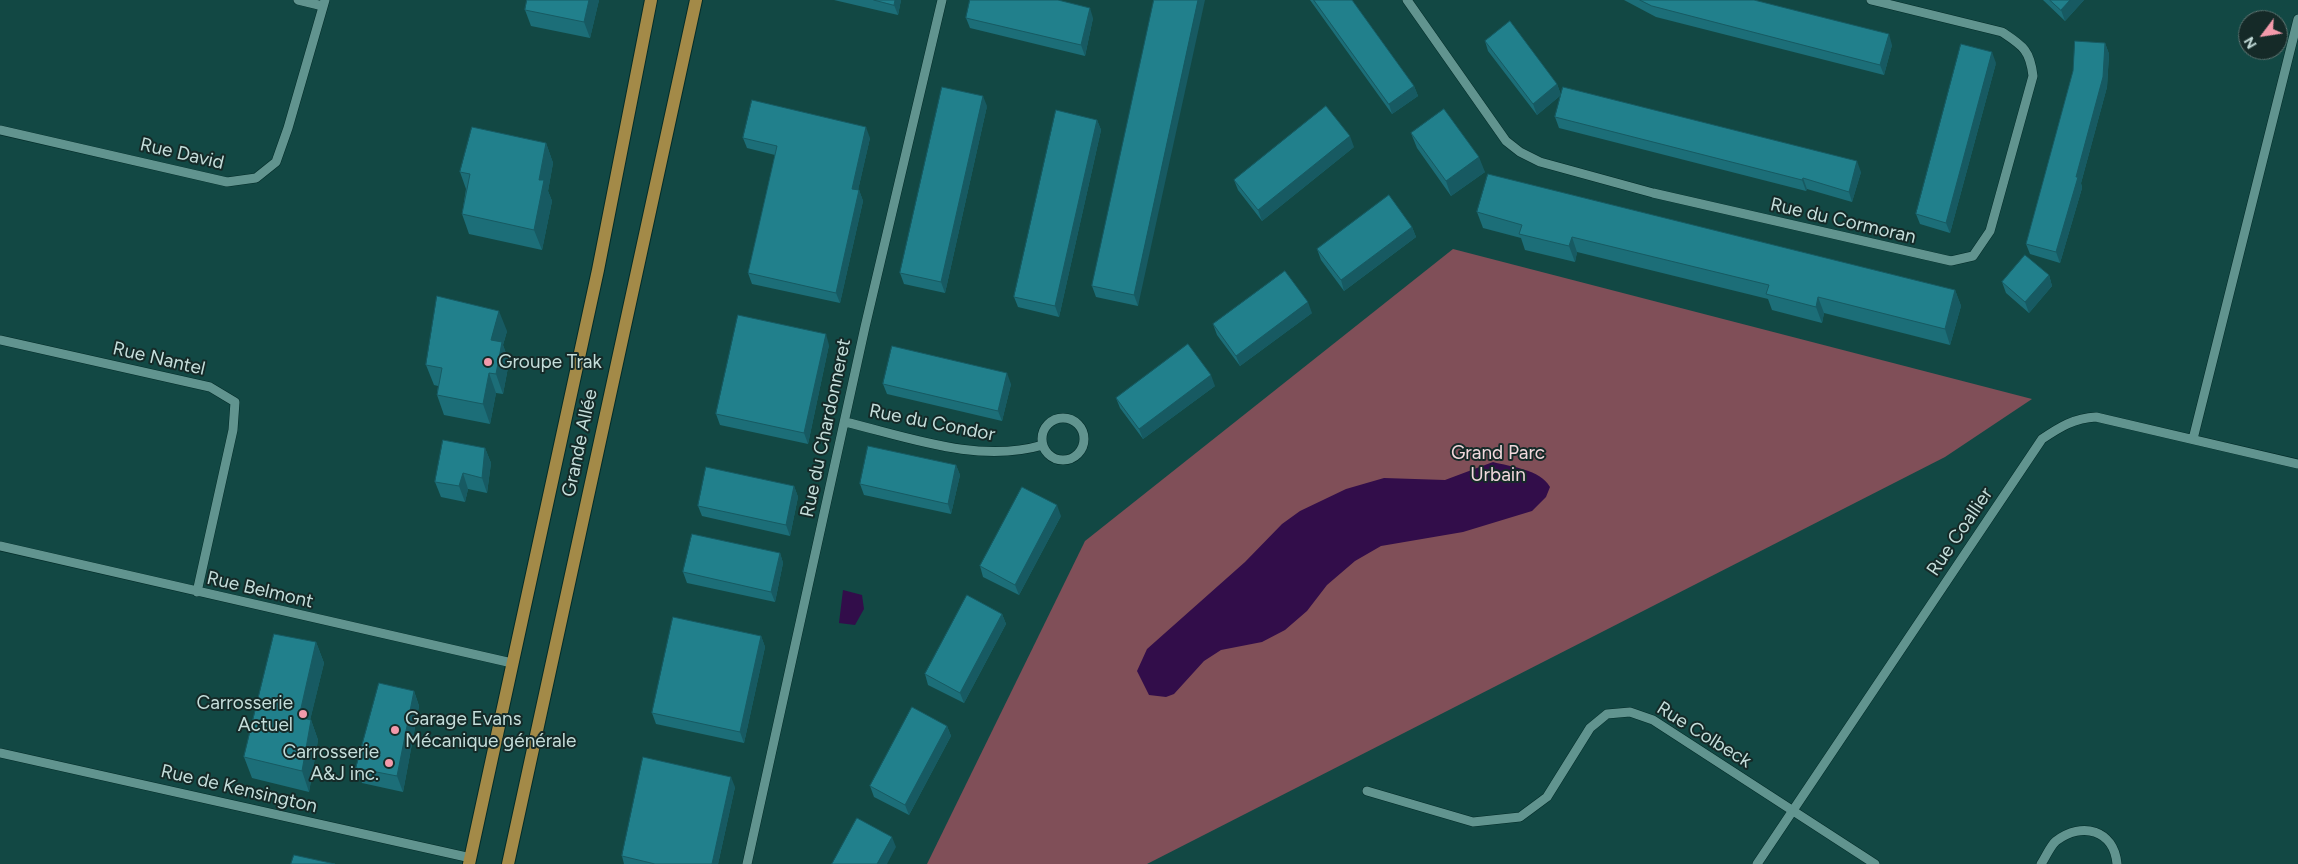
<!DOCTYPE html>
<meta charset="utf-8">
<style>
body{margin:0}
#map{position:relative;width:2298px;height:864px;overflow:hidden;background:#124844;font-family:Figtree,sans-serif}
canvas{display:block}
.north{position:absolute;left:2238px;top:10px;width:50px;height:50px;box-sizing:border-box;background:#152a28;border:1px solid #5b726f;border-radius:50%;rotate:239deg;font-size:14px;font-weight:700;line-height:20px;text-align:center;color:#c4ddda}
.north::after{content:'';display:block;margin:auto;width:18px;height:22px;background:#f39aab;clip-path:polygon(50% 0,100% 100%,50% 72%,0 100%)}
</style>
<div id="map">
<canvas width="2298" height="864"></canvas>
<div class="north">N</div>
</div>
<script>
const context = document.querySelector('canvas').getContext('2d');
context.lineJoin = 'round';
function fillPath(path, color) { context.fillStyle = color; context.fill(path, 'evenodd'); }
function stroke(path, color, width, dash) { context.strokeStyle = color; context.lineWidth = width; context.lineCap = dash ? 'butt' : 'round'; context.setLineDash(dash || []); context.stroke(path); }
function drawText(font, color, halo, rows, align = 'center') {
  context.font = font + ' Figtree,sans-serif'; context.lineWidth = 4; context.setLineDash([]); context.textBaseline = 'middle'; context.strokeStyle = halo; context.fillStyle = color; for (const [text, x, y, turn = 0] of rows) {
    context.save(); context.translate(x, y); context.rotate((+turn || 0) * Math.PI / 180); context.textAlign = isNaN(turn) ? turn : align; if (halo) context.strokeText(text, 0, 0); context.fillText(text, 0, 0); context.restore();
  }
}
const green = new Path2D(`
 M1453,249L2032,399L1945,457L1147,864H927L1085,541Z`);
const water = new Path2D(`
 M1493,462C1511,467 1540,469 1550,487L1546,497L1532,511L1463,532L1381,546L1355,561L1327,585L1307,611L1285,630L1262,642L1221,650L1204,661L1174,694L1166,697L1149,695L1137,671L1147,649L1245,562L1282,524L1300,511L1346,489L1384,478L1445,480Z
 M843,590L862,595L864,609L855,625L839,623Z`);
const minor = new Path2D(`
 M298,0L323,6
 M1407,0L1506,141L1520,152L1540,162L1653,193L1951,261L1973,256L1990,231L2033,76C2030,50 2023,46 2002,32L1871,0
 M0,130L227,182L256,178L276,162L288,128L325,0
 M0,340L210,387L235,402L233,430L197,592
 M1042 439a21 21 0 1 1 42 0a21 21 0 1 1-42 0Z
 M845,422C908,437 978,464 1043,445
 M2193,439L2298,19
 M0,546L512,663
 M0,753L471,858
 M1367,791L1473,822L1520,817L1547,797L1590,728L1607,714L1630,712L1653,720L1875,864
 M747,864L865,327L942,0
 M1757,864L2042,439C2060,427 2074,418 2096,417L2298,464
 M2041,864C2046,857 2050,846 2056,841C2082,821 2114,830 2117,864`);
const major = new Path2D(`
 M469,864L598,270L651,0
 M508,864L696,0`);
const wall = new Path2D(`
 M599,0L590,38L531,26L525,10Z
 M834,0H901L898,15Z
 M1154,0L1138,306L1096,297L1092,286Z
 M1310,0H1352L1414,86L1418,96L1392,114Z
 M1624,0H1754L1892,45L1884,75L1656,17Z
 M2043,0H2084L2065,21Z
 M966,18H1093L1085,56L970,28Z
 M1485,41L1557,84L1561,95L1537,115L1488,51Z
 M2105,43L2109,54L2107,87L2081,183L2082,188L2060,263L2030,254L2026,244Z
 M1996,63L1950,233L1920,224L1916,214Z
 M987,106L945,293L904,284L900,273Z
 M1555,117L1861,172L1852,202L1807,189L1806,191L1559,128Z
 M1097,120L1101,130L1059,317L1018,307L1014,297Z
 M1411,133L1485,172L1451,196L1417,148Z
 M743,138H870L858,190H859L863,201L840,303L752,284L748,273L775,155L747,148Z
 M546,143L553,163L548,191L552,201L542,250L469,234L462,214L466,189L460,172Z
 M1354,147L1262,221L1238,190L1234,180Z
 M1477,212L1955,290L1961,306L1950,345L1824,313L1822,323L1772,310L1768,299L1577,252L1575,262L1525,250L1521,238L1483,228Z
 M1412,227L1416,237L1344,291L1321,260L1317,249Z
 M2049,275L2052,286L2029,313L2006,293L2002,282Z
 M1312,313L1240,366L1217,335L1213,324Z
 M507,331L503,345L509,362L503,394L496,393L490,424L444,415L437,395L438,386L434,385L426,365Z
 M829,345L808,444L720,425L716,414Z
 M883,384H1011L1002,421L887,394Z
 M1215,386L1143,439L1120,408L1116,398Z
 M485,448L491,463L487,493L468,489L465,502L441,497L435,482Z
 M956,465L960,475L951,514L864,495L860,484Z
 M794,486L798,497L790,536L702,516L698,506Z
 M1061,516L1019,595L983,577L980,566Z
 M780,553L783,563L775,602L687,583L683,572Z
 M1002,614L1006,624L964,703L928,685L925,674Z
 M761,636L765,647L744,743L656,724L652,713Z
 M316,642L324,663L310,720H311L318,740L309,792L252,778L244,757Z
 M414,691L419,706L403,792L362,783L356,768Z
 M947,726L951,736L909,815L874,797L870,786Z
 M735,787L718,864H624L622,856Z`);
const shadedWall = new Path2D(`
 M589,0H599L590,38L584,22Z
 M895,0H901L898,15L894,5Z
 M1198,0H1205L1138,306L1134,295Z
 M2070,0H2084L2065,21L2061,10Z
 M1090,8L1093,18L1085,56L1081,45Z
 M1889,34L1892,45L1884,75L1880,65Z
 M2105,43L2109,54L2107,87L2081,183L2082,188L2060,263L2056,252L2076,177Z
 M1992,52L1996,63L1950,233L1946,223Z
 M1557,84L1561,95L1537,115L1533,104Z
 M1414,86L1418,96L1392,114L1389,104Z
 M983,96L987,106L945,293L941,282Z
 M1097,120L1101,130L1059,317L1055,306Z
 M866,127L870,138L856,199L852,189Z
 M1350,136L1354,147L1262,221L1258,210Z
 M546,143L553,163L548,191L552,201L542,250L534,230L539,180Z
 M1479,157L1485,172L1451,196L1446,181Z
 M1857,161L1861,172L1852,202L1849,192Z
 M1803,178L1807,189L1806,191L1802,180Z
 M859,190L863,201L840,303L836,293Z
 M1412,227L1416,237L1344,291L1341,280Z
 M1572,237L1577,252L1575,262L1569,246Z
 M2049,275L2052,286L2029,313L2025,302Z
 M1955,290L1961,306L1950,345L1945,329Z
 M1818,297L1824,313L1822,323L1816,307Z
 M1308,302L1312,313L1240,366L1236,356Z
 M499,311L507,331L503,345L509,362L503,394L496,374L491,340Z
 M826,334L829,345L808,444L804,433Z
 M489,373L496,393L490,424L483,404Z
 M1007,373L1011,384L1002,421L998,411Z
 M1211,375L1215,386L1143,439L1139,429Z
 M485,448L491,463L487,493L482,478Z
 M956,465L960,475L951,514L948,504Z
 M463,473L468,489L465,502L459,486Z
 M794,486L798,497L790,536L786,525Z
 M1057,505L1061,516L1019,595L1015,585Z
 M780,553L783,563L775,602L771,592Z
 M1002,614L1006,624L964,703L960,693Z
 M761,636L765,647L744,743L740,732Z
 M316,642L324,663L306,737L299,717Z
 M414,691L419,706L403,792L397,776Z
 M311,720L318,740L309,792L302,771Z
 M947,726L951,736L909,815L905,805Z
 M731,777L735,787L718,864H712Z
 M892,837L896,847L887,864H877Z`);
const building = new Path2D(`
 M527,0H589L584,22L525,10Z
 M874,0H895L894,5Z
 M970,0H1058L1090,8L1081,45L966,18Z
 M1154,0H1198L1134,295L1092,286Z
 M1314,0H1352L1414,86L1389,104Z
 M1640,0H1754L1889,34L1880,65L1652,6Z
 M2050,0H2070L2061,10Z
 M1510,21L1557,84L1533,104L1485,41Z
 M2075,41L2105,43L2103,77L2076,177H2078L2056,252L2026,244L2073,71Z
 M1961,44L1992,52L1946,223L1916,214Z
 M942,87L983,96L941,282L900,273Z
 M1563,87L1857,161L1849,192L1803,178L1802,180L1555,117Z
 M752,100L866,127L852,189L859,190L836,293L748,273L777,146L743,138Z
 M1326,106L1350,136L1258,210L1234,180Z
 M1444,109L1479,157L1446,181L1411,133Z
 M1056,110L1097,120L1055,306L1014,297Z
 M472,127L546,143L539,180H544L534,230L462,214L470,174L460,172Z
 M1488,174L1955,290L1945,329L1818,297L1816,307L1766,294L1769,285L1572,237L1569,246L1519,234L1522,225L1477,212Z
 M1389,195L1412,227L1341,280L1317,249Z
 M2025,255L2049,275L2025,302L2002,282Z
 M1285,271L1308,302L1236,356L1213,324Z
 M437,296L499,311L491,340L502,342L496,374L489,373L483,404L437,395L442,368L426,365Z
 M738,315L826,334L804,433L716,414Z
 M1188,344L1211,375L1139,429L1116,398Z
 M892,346L1007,373L998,411L883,384Z
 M443,440L485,448L482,478L463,473L459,486L435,482Z
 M868,446L956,465L948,504L860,484Z
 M706,467L794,486L786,525L698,506Z
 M1022,487L1057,505L1015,585L980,566Z
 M692,534L780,553L771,592L683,572Z
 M967,595L1002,614L960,693L925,674Z
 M673,617L761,636L740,732L652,713Z
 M274,634L316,642L299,717L311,720L302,771L244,757Z
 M379,683L414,691L397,776L356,768Z
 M912,707L947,726L905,805L870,786Z
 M643,757L731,777L712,864H655L622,856Z
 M857,818L892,837L877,864H832Z
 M294,855L335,864H291Z`);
const markers = [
 [488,362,5,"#f39aab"],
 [303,714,5,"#f39aab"],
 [395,730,5,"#f39aab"],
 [389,763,5,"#f39aab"]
];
const streetNames = [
 ["Rue David",182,154,13],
 ["Rue du Cormoran",1843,221,13],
 ["Rue Nantel",159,359,13],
 ["Rue du Condor",932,423,11],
 ["Rue du Chardonneret",826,428,-78],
 ["Grande Allée",580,443,-78],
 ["Rue Coallier",1960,532,-56],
 ["Rue Belmont",260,590,13],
 ["Rue Colbeck",1704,735,32],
 ["Rue de Kensington",239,789,13]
];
const poiNames = [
 ["Groupe Trak",498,362],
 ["Carrosserie",293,703,"right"],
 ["Actuel",293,725,"right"],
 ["Garage Evans",405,719],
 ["Mécanique générale",405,741],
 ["Carrosserie",379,752,"right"],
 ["A&J inc.",379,774,"right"]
];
const parkNames = [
 ["Grand Parc",1498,453],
 ["Urbain",1498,475]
];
fillPath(green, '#804f58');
fillPath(water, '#320d4a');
stroke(minor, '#032c29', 10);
stroke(major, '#032c29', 14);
stroke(minor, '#61948f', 9);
stroke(major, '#a38a48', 12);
fillPath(wall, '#1c6e78');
fillPath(shadedWall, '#175a62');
fillPath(building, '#21808c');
stroke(building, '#175a62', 1);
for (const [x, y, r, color] of markers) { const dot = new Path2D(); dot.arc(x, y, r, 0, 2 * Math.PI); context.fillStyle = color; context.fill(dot); stroke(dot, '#152a28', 2); }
drawText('19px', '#c4ddda', '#152a28', streetNames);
drawText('19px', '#c4ddda', '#152a28', poiNames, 'left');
drawText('19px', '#f2d9dd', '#152a28', parkNames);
</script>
